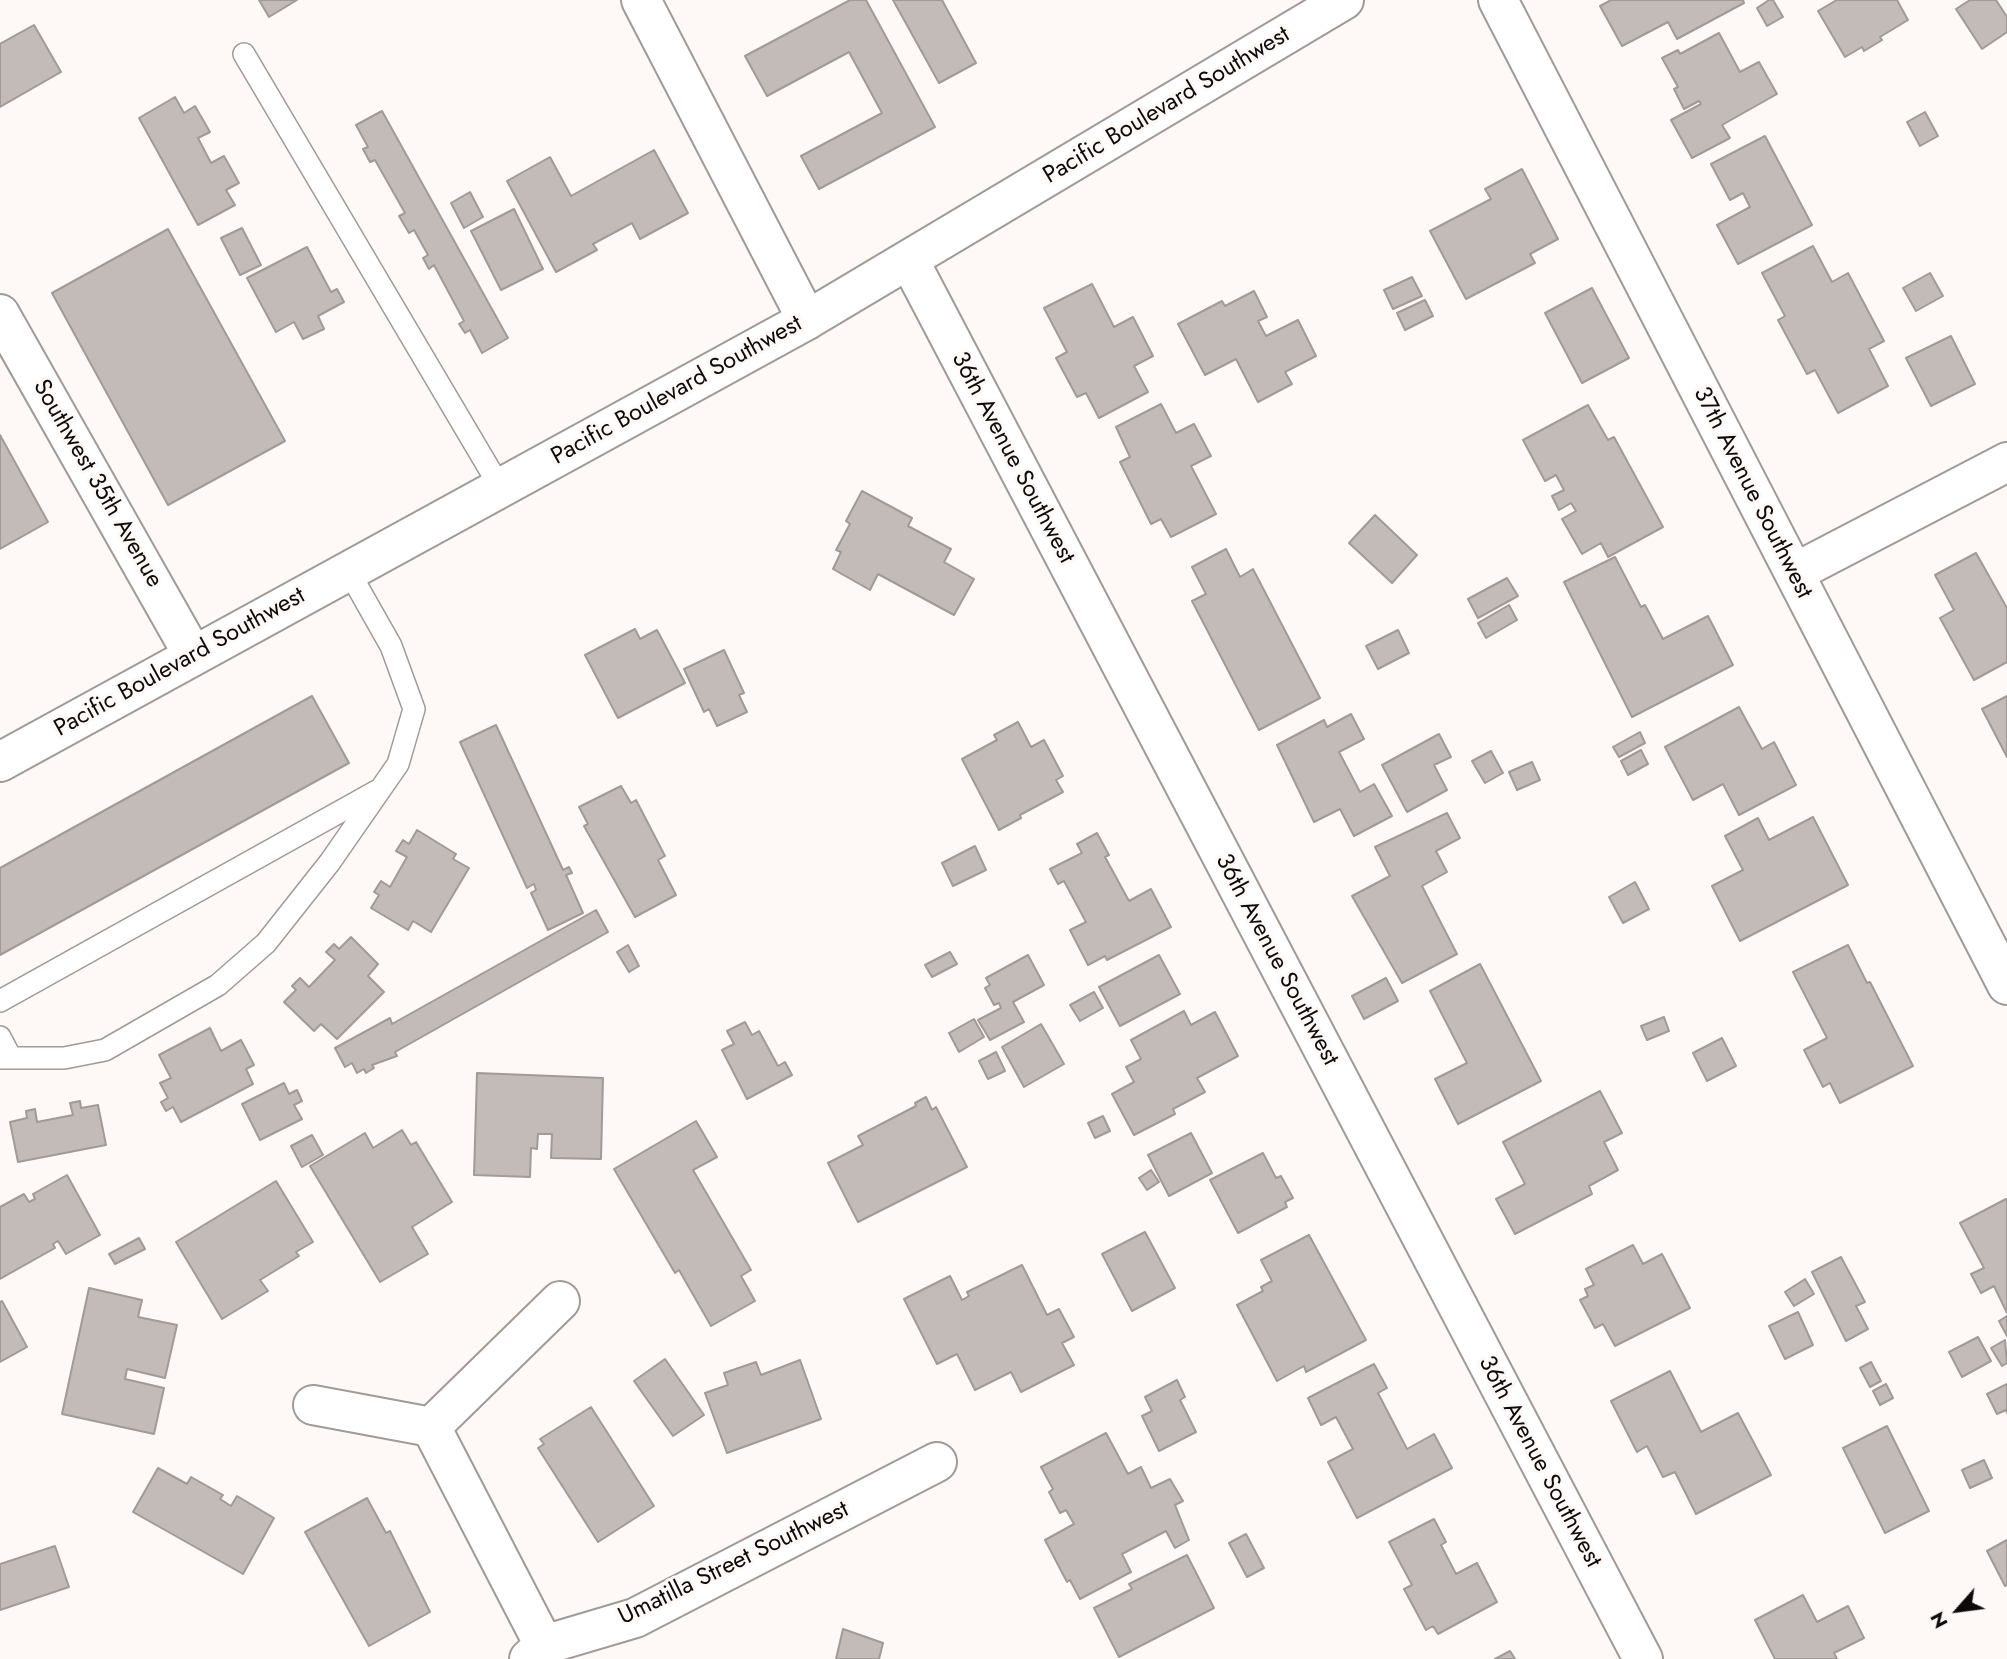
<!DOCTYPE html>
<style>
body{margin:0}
#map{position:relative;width:2007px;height:1659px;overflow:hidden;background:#fef9f7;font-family:Jost,sans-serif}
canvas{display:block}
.north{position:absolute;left:1923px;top:1575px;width:70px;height:70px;-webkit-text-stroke:5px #fef9f7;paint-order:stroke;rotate:242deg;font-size:19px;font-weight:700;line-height:28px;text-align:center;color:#0d0b0a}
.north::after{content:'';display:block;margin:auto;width:24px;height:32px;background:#0d0b0a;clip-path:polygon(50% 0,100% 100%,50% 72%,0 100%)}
</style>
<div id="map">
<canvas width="2007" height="1659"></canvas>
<div class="north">N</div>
</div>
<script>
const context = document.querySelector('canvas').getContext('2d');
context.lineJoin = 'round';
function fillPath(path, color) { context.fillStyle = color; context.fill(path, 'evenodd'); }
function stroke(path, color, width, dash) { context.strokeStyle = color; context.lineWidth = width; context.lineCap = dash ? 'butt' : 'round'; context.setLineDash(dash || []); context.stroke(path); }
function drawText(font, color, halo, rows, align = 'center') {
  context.font = font + ' Jost,sans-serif'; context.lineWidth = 6; context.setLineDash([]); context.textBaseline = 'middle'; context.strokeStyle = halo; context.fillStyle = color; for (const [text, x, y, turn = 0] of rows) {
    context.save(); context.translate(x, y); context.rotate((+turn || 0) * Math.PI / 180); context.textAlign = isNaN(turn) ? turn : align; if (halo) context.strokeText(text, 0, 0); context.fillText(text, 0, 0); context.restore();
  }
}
const building = new Path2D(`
 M259,0H297L269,17Z
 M850,0H866L935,127L819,189L801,156L882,113L849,52L767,96L745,56Z
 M893,0H942L976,63L939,83Z
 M1611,0H1743L1744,3L1677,39L1668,22L1622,46L1600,6Z
 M1769,0H1773L1783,17L1767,26L1757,8Z
 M1837,0H1897L1908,20L1880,37L1882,40L1864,51L1862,47L1845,57L1818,11Z
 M1970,0H1996L2007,17V32L1982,49L1956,9Z
 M34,25L61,72L0,107V44Z
 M1719,33L1740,72L1759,62L1777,94L1722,125L1730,138L1692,158L1671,120L1701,104L1699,101L1684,109L1674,89L1678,87L1662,58L1678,50L1680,54Z
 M175,97L184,113L195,106L210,132L198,138L211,163L224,156L239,183L226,190L235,205L198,225L139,118Z
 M382,111L508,338L482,353L470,330L465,333L459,324L464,321L434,265L429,269L423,258L428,255L414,230L409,233L399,216L405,213L375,160L370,162L363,149L368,147L356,125Z
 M1925,112L1938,136L1920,146L1907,122Z
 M1765,136L1812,225L1738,264L1717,225L1750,207L1743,193L1730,200L1711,164Z
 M654,150L688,213L640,239L632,223L593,244L597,250L556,272L507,181L550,157L571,196Z
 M1522,169L1558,239L1530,254L1535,263L1466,299L1430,231L1491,199L1485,189Z
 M470,192L483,217L464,228L451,203Z
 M514,209L543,269L501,290L471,231Z
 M242,228L261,265L240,275L221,238Z
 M168,229L285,441L168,505L52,293Z
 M1813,246L1832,282L1848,273L1884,341L1869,349L1888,386L1838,413L1815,370L1807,374L1778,320L1785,316L1762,273Z
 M307,247L331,292L337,289L344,302L318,316L324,329L303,339L294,322L276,332L247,278Z
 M1930,273L1943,296L1916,311L1903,288Z
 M1412,277L1422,296L1393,309L1384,290Z
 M1092,284L1114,327L1133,317L1153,356L1134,366L1148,392L1099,418L1086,393L1077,397L1056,358L1067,352L1044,308Z
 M1592,288L1629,358L1582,383L1545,313Z
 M1254,291L1267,317L1258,321L1266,336L1298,320L1316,356L1285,372L1292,384L1258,402L1236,359L1205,375L1178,324L1222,301L1225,306Z
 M1425,300L1433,316L1405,330L1397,313Z
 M1951,336L1975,384L1931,406L1906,358Z
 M1161,404L1176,433L1194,424L1211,456L1191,466L1216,514L1171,537L1161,519L1151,524L1120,462L1130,457L1116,427Z
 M1588,405L1608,440L1614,437L1663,527L1608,557L1601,543L1582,554L1562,519L1576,511L1571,503L1559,510L1552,496L1564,490L1556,475L1545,481L1523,440Z
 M0,435L48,522L0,549Z
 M862,491L912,518L908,526L951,549L944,562L974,579L954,615L878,574L870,590L833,569L841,552L836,550L850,524L846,521Z
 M1375,515L1417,555L1392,583L1349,543Z
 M1226,549L1240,577L1253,569L1320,698L1259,730L1192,601L1206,594L1192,567Z
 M1976,553L2007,608V662L1974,680L1940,618L1954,610L1935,575Z
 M1615,557L1641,607L1645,605L1663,639L1708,616L1733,665L1632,717L1564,582Z
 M1507,578L1518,596L1478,618L1468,599Z
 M1509,605L1517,620L1486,638L1478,623Z
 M635,629L640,639L657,630L685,683L618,718L585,655Z
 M1398,630L1409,653L1378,669L1366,646Z
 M724,650L744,693L739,695L747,712L717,726L709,709L704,712L684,669Z
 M312,696L349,763L0,955V868Z
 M2007,696V757L1982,709Z
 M1739,707L1762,749L1774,742L1796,785L1739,815L1723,784L1693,800L1665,747Z
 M1351,714L1364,739L1339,752L1360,792L1374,784L1392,816L1354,836L1340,809L1314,822L1277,745L1324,720L1327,727Z
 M1018,722L1031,747L1044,740L1063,776L1056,780L1063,792L1020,815L1021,818L999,830L962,759L997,740L994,735Z
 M496,725L563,870L569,867L572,873L566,875L583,913L548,930L531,893L536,890L534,884L527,888L460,742Z
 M1640,732L1645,743L1619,757L1613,747Z
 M1439,734L1451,757L1434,765L1447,790L1407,812L1382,765Z
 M1641,750L1648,764L1628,775L1621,761Z
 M1491,751L1503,773L1485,783L1472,761Z
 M1532,762L1540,780L1517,790L1509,772Z
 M621,786L631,803L636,800L665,856L658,860L676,895L635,917L584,826L588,824L579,807Z
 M1447,813L1460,838L1436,851L1447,872L1422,886L1457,954L1402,983L1352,896L1390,876L1375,847Z
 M1813,817L1848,885L1740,941L1712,886L1743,870L1725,836L1758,818L1769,840Z
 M417,830L456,854L453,859L469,868L431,932L413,921L408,930L371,908L379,895L374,892L381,881L390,887L407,857L396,851L403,840L409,844Z
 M1097,833L1109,855L1105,857L1129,901L1151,889L1171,927L1107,960L1105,956L1088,965L1070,930L1086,922L1064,881L1058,884L1050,869L1082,853L1077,844Z
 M975,846L986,870L953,886L942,863Z
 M1635,882L1649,909L1623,923L1609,897Z
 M596,910L608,932L395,1052L397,1056L372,1065L374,1068L366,1073L364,1069L357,1073L352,1063L345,1067L335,1048L390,1018L392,1024Z
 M351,937L378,964L368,976L384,992L337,1039L321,1024L314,1031L284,1002L296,990L292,986L300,978L309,987L335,960L326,952L334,944L339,949Z
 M628,945L639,966L629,972L617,952Z
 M1848,945L1867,983L1870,982L1913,1066L1840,1103L1830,1083L1823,1087L1804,1050L1827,1038L1793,972Z
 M950,952L957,964L932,977L925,965Z
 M1028,955L1044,985L1013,1002L1024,1022L990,1040L978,1020L1001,1008L999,1003L994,1005L985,988L990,985L986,978Z
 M1159,955L1180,994L1120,1026L1099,987Z
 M1480,964L1541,1081L1458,1124L1435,1079L1467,1063L1430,991Z
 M1386,978L1398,1001L1364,1019L1352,996Z
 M1094,992L1103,1008L1080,1021L1070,1005Z
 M1184,1011L1191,1025L1215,1012L1238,1056L1197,1078L1205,1092L1173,1109L1175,1114L1134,1135L1112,1094L1134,1082L1126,1067L1141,1059L1131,1040Z
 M1664,1017L1669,1031L1647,1040L1641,1026Z
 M974,1019L984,1037L959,1052L949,1033Z
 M745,1022L752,1035L759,1031L778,1066L785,1062L792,1075L747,1099L722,1050L734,1044L727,1031Z
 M1041,1024L1064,1064L1024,1087L1002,1047Z
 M210,1028L221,1051L241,1040L254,1065L246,1069L253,1084L181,1122L173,1107L166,1111L161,1102L168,1098L160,1083L171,1078L159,1055Z
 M1722,1038L1736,1066L1707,1081L1693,1053Z
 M996,1052L1005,1071L988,1079L979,1061Z
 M477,1073L603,1078L601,1159L551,1158L552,1134H538L537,1149L531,1148L530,1177L474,1175Z
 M284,1083L289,1094L297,1090L302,1101L294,1105L302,1119L260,1140L242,1104Z
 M1600,1091L1622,1133L1604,1142L1618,1170L1589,1186L1592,1194L1515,1234L1496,1199L1525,1184L1503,1142Z
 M926,1097L932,1110L936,1107L967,1167L858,1222L828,1163L863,1145L858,1136L916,1106L915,1103Z
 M80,1101L81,1108L98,1105L106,1145L18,1162L10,1122L27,1118L26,1111L35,1109L37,1122L73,1115L70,1103Z
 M1103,1116L1110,1131L1095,1138L1088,1123Z
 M696,1121L717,1157L693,1170L751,1270L741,1276L755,1301L711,1326L679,1270L675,1273L614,1169Z
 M402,1130L411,1145L416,1142L452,1202L412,1227L428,1254L380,1282L310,1166L365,1133L373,1148Z
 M1191,1133L1212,1173L1169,1196L1148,1155Z
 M312,1135L323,1155L302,1167L291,1146Z
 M1263,1153L1276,1178L1281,1176L1293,1198L1285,1202L1287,1207L1238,1233L1210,1180Z
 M1151,1170L1159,1182L1147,1190L1139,1178Z
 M67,1175L100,1235L66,1254L58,1241L53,1244L55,1248L0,1279V1207L24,1194L29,1202L35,1199L33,1194Z
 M276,1181L313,1242L296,1252L299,1256L260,1280L268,1291L222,1319L176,1242Z
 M2006,1199L2007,1200V1313L1994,1286L1981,1293L1971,1274L1984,1268L1960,1223Z
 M1145,1232L1175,1288L1132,1311L1102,1254Z
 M1309,1235L1366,1340L1306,1372L1304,1366L1277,1381L1237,1305L1263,1291L1261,1287L1272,1281L1261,1260Z
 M139,1238L145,1249L115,1264L109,1254Z
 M1633,1245L1643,1264L1662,1254L1690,1308L1615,1346L1603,1324L1595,1328L1580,1300L1588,1296L1585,1289L1594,1285L1586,1269Z
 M1841,1257L1865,1302L1856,1306L1868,1329L1846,1341L1812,1272Z
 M1022,1265L1047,1315L1059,1309L1074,1337L1062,1343L1074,1365L1021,1392L1011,1372L975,1390L957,1354L937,1364L904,1299L950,1276L962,1300L969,1296L967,1292Z
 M1805,1279L1814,1294L1794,1306L1785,1292Z
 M89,1288L142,1300L138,1317L177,1325L165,1378L127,1369L125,1379L164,1388L154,1434L62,1414Z
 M2,1301L27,1347L0,1362V1302Z
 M1798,1312L1813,1345L1785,1359L1769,1326Z
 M2007,1316V1336L1999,1321Z
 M1978,1337L1991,1361L1962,1377L1949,1352Z
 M2005,1340L2007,1363L2002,1366L1991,1348Z
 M665,1359L704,1415L673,1436L634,1381Z
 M800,1360L821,1419L727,1453L705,1393L728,1385L724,1373L756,1362L761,1375Z
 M1871,1362L1881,1381L1870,1387L1860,1368Z
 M1374,1364L1387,1388L1378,1393L1407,1449L1434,1434L1452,1468L1357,1518L1328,1462L1353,1449L1336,1417L1321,1425L1308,1398Z
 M1670,1371L1701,1432L1738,1413L1771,1475L1696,1514L1675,1472L1663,1477L1647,1446L1637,1452L1611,1401Z
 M1177,1380L1185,1397L1180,1400L1196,1432L1159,1451L1142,1416L1152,1411L1145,1397Z
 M1886,1384L1893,1398L1880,1405L1873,1391Z
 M2007,1384V1413L2006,1410L1997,1414L1987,1394Z
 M591,1407L654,1506L598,1542L538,1448L544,1444L540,1439Z
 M1887,1426L1929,1511L1885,1533L1843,1448Z
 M1106,1433L1128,1474L1141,1467L1151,1488L1170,1479L1183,1501L1175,1505L1189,1540L1175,1548L1166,1531L1122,1554L1131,1572L1080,1599L1070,1580L1067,1582L1045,1540L1074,1524L1066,1510L1060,1513L1049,1492L1053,1489L1041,1467Z
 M1984,1460L1992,1478L1970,1488L1962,1470Z
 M158,1468L187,1484L191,1477L223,1495L220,1499L231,1506L237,1496L274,1518L243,1574L133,1512Z
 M367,1498L386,1533L390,1531L430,1612L369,1646L305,1532Z
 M1434,1519L1446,1542L1441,1545L1456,1574L1477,1563L1497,1602L1438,1634L1433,1626L1426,1630L1404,1589L1412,1585L1389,1542Z
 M1246,1534L1264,1568L1247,1577L1229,1543Z
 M2007,1540V1585L2005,1586L1987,1551Z
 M55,1546L69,1587L0,1610V1564Z
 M1187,1555L1214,1608L1119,1657L1094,1608L1132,1589L1129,1584Z
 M1803,1595L1817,1622L1848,1606L1864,1638L1834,1653L1837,1659H1775L1755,1620Z
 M843,1629L883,1643L879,1659H836Z
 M1510,1651L1515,1659H1495Z`);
const service = new Path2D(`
 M244,54L500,487
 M0,1001L377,791
 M0,1037L11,1058
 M0,1058H64L105,1050L218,985L266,943L330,862L398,764L414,709L391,646L348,570`);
const minor = new Path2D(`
 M641,0L807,320
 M1498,0L2007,985
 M909,260L1643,1659
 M0,314L193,655
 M1794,573L2007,462
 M313,1405L431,1427
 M431,1427L544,1645
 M431,1427L560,1301
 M529,1659L544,1645L635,1618L937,1462`);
const primary = new Path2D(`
 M0,762L807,320L1344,0`);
const streetNames = [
 ["Pacific Boulevard Southwest",1167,106,-31],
 ["Pacific Boulevard Southwest",677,391,-29],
 ["36th Avenue Southwest",1012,458,62],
 ["Southwest 35th Avenue",97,484,60],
 ["37th Avenue Southwest",1752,493,63],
 ["Pacific Boulevard Southwest",180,663,-29],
 ["36th Avenue Southwest",1276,960,62],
 ["36th Avenue Southwest",1539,1462,62],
 ["Umatilla Street Southwest",734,1564,-26]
];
fillPath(building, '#c2bbb7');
stroke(building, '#a19a96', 2);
stroke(service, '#a19a96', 24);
stroke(minor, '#a19a96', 42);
stroke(primary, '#a19a96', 42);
stroke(service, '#fff', 21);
stroke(minor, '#fff', 38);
stroke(primary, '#fff', 38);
drawText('24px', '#0d0b0a', '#fef9f7', streetNames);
</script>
